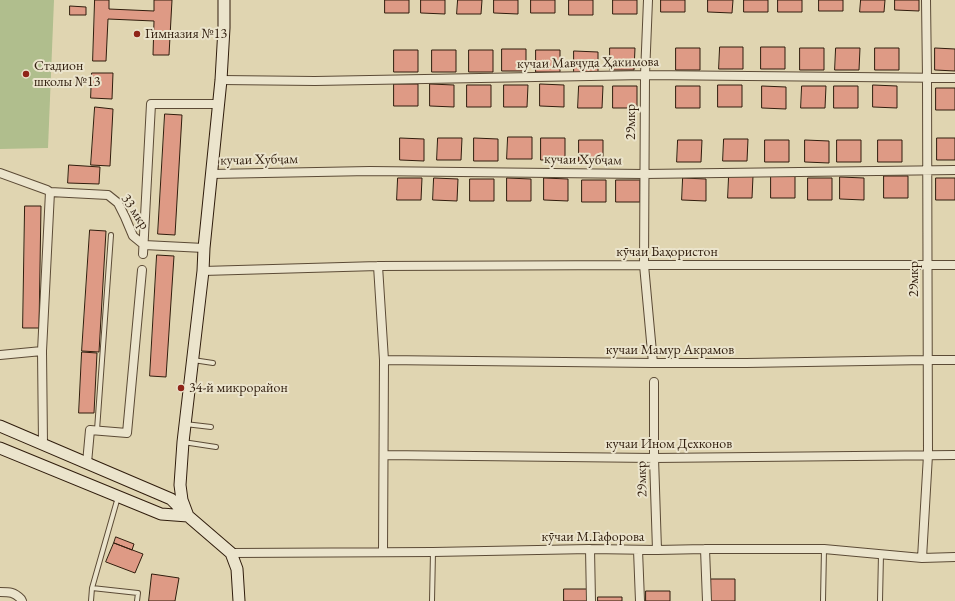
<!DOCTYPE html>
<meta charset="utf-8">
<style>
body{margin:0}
canvas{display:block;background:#e0d5b1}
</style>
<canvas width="955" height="601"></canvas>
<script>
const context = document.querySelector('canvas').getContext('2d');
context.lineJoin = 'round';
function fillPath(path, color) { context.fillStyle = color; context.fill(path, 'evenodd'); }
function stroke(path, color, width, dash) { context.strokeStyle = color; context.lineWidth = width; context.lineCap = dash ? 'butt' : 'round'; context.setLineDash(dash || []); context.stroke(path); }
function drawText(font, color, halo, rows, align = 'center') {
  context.font = font + ' "EB Garamond",serif'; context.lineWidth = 4; context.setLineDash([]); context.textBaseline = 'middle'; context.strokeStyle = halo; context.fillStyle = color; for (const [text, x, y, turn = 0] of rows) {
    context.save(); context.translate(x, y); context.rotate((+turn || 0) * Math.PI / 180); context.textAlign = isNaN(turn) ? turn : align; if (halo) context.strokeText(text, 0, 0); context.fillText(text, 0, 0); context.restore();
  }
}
const green = new Path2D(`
 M0,0H54L48,148L0,149Z`);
const building = new Path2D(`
 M95,0H109V9L154,11V0H172L169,55H153L154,21L108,19L106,61H93Z
 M385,0H409V13H385Z
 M421,0H445V14L421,13Z
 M458,0H482L481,14H457Z
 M494,0H518V14L494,13Z
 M531,0H555V13H531Z
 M569,0H593V15H569Z
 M613,0H637V14H613Z
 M661,0H685V12H661Z
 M708,0H733L732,13L708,12Z
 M744,0H768V12H744Z
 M778,0H802V12H778Z
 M819,0H843V11H819Z
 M861,0H885L884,12H860Z
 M895,0H919V11L895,10Z
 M70,6L86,7V15H70Z
 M720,47H743V69H719Z
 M761,47H785V69H761Z
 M610,48H635L634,70H610Z
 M676,48H700V70H676Z
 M800,48H824V70H800Z
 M836,48H860L859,70H835Z
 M875,48H899V70H875Z
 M935,48L955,49V71L935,70Z
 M502,49H526V71H502Z
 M394,50H418V72H394Z
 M432,50H456V72H432Z
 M469,50H493V72H469Z
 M536,50H560V72H536Z
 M574,51L598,52V74L574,73Z
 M92,73H113L112,99L91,98Z
 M394,84H418V106H394Z
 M430,84L454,85V107L430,106Z
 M540,84L564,85V107L540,106Z
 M467,85H491V107H467Z
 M504,85H528L527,107H504Z
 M718,85H742V107H718Z
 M873,85L897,86V108L873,107Z
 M579,86H603L602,108H578Z
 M613,86H637V108H613Z
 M676,86H700V108H676Z
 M762,86L786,87V109L762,108Z
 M802,86H826L825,108H801Z
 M834,86H858V108H834Z
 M936,88H955V110H936Z
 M95,107L113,109L110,166L91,165Z
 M165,114L182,115L175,235L158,234Z
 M508,137H532V159H507Z
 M400,138L424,139V161L400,160Z
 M438,138H462L461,160H437Z
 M474,138L498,139V161H474Z
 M541,138H565V160H541Z
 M937,138H955V160H937Z
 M724,139H748L747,161H723Z
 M579,140H603V162H579Z
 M678,140H702L701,162H677Z
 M765,140H789V162H765Z
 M805,140L829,141V163L805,162Z
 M837,140H861V162H837Z
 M878,140H902V162H878Z
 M69,165L100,167L99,184L68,183Z
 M729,176H753L752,198H728Z
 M771,176H795V198H771Z
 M884,176H908V198H884Z
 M840,177L864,178V200L840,199Z
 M398,178H422L421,200H397Z
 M434,178L458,179L457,201L433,200Z
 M507,178L531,179V201H507Z
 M544,178L568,179V201L544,200Z
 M683,178L706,179V201L682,200Z
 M808,178H832V200H808Z
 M936,178H955V200H936Z
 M470,179H494V201H470Z
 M582,180H606V202H582Z
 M616,180H640V202H616Z
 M25,206H41L39,328H23Z
 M90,230L106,231L99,352L82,351Z
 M157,255L174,256L166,377L150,376Z
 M82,352L97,353L94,413H79Z
 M116,537L134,544L132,550L114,543Z
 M114,543L143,554L135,573L106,562Z
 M152,574L179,578L175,601H149Z
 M711,579H735V601H711Z
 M564,589H588V601H564Z
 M646,591H670V601H646Z
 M598,597H622V601H598Z`);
const lane = new Path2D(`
 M193,360L213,363
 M185,424L211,427
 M97,430L111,235
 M183,442L216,447
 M92,588L138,593L137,601
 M91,601L92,588L118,497
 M432,601L433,552
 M823,601L824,549
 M880,601L881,554`);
const street = new Path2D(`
 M648,0L645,75L644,265L653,363
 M221,80L315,81L645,75L955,78
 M0,173L47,190L50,192L108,195L118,203L125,217L133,236L144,245L204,248
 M211,174L370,171L644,174L955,170
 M143,254L151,104H219
 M378,266L384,360L383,552
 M203,271L378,266L644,265H955
 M0,355L42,351
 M384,360L653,363H746L927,360H955
 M654,382V458L657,550
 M43,444L42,351L50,192
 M384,455L654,458L955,455
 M87,463L90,430L127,433L142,270
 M590,549L591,601
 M705,549L707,601
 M638,550L640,601
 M231,553L433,552L590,549L657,550L705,549H824L922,558L955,557
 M922,558L928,455L927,78L926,0
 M0,592C10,592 14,592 21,599L22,601`);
const secondary = new Path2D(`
 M0,426L171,499L188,516L231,553L237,569L239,601
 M0,448L161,514L188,516
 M188,516L182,500L180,485L183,442L203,271L204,248L221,80L224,28V0`);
const markers = [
 [137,34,4,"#8f2418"],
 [26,74,4,"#8f2418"],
 [181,388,4,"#8f2418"]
];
const poiNames = [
 ["Гимназия №13",145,34],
 ["Стадион",34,66],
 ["школы №13",34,82],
 ["34-й микрорайон",189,388]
];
const streetNames = [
 ["кучаи Мавҷуда Ҳакимова",588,63,-1],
 ["29мкр",631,122,-90],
 ["кучаи Хубҷам",259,160,-1],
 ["кучаи Хубҷам",583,160,1],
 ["33 мкр",135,212,57],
 ["кӯчаи Баҳористон",667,252],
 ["29мкр",914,279,-90],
 ["кучаи Мамур Акрамов",670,350],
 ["кучаи Ином Дехконов",669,444],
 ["29мкр",642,479,-92],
 ["кӯчаи М.Гафорова",593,537]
];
fillPath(green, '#b0be8d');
fillPath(building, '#de9a85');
stroke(building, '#301d0d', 1);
stroke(lane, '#5c4b36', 6);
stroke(street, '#5c4b36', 10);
stroke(secondary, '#301d0d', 13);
stroke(lane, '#ebe4cc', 4);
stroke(street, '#ebe4cc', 8);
stroke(secondary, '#ebe4cc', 11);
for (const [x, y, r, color] of markers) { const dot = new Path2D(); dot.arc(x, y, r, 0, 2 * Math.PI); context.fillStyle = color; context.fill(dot); stroke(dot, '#ebe4cc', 1.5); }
drawText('14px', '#301d0d', '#ebe4cc', poiNames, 'left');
drawText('14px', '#301d0d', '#ebe4cc', streetNames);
</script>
